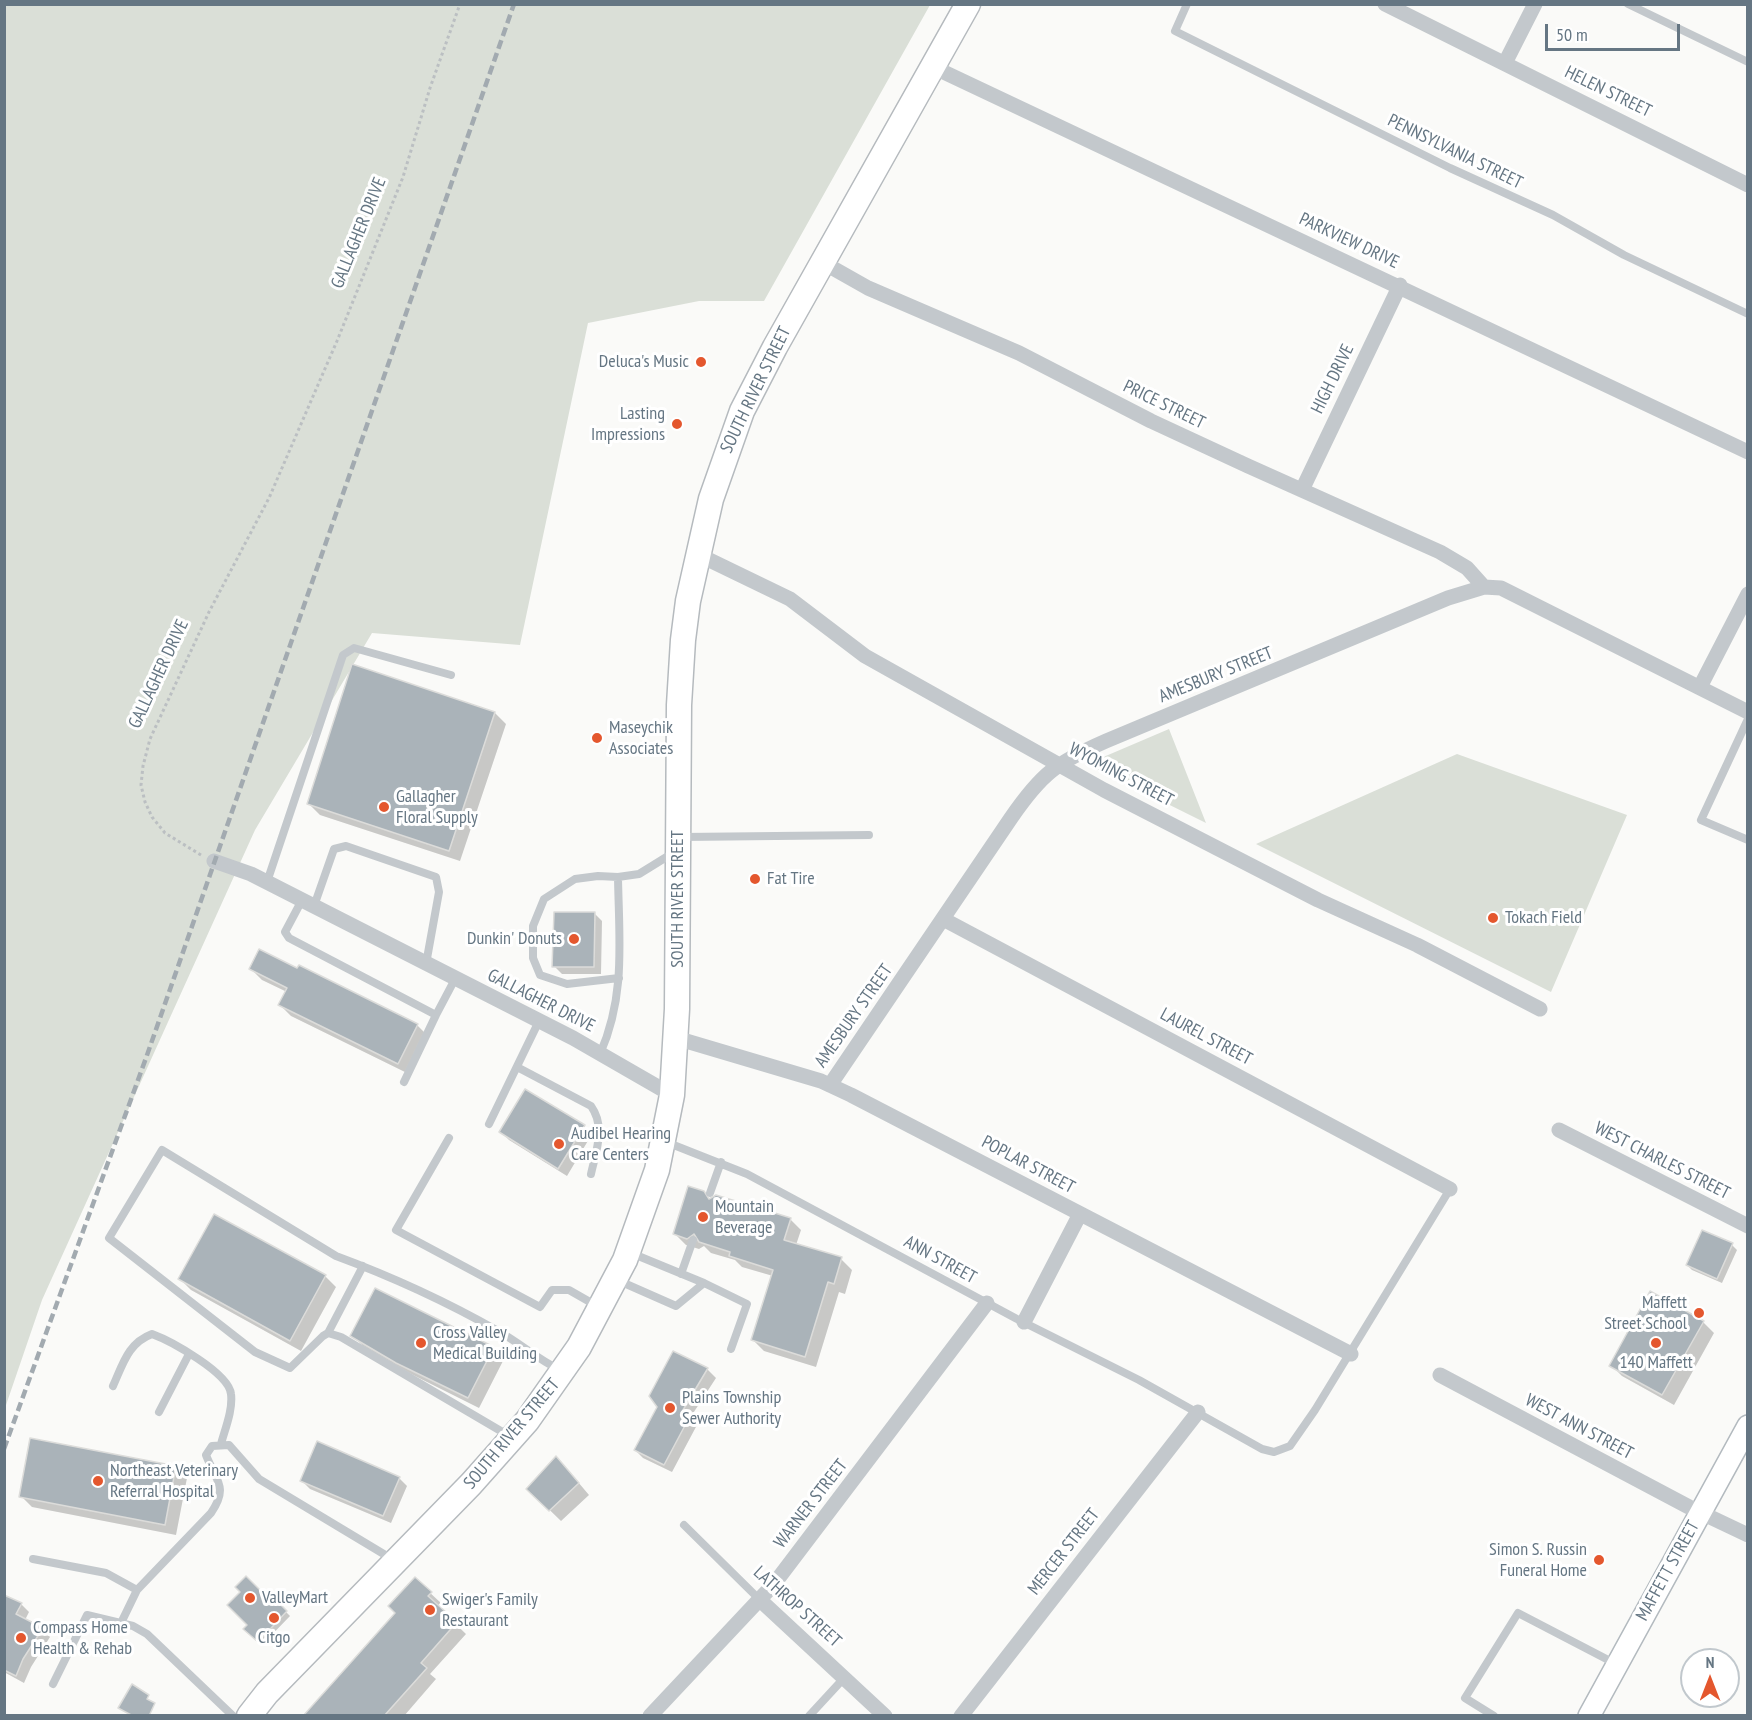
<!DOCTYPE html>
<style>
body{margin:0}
#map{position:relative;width:1752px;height:1720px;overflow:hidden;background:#fafaf8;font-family:"PT Sans Narrow",sans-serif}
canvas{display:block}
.frame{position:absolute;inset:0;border:6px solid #657683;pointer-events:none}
.north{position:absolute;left:1680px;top:1648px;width:60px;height:60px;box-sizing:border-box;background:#fff;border:2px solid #c1c8cd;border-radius:50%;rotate:0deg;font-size:16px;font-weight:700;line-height:24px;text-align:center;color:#657683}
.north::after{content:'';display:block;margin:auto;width:21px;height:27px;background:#e4572e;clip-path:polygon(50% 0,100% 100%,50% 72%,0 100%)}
.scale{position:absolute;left:1545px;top:24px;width:135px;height:27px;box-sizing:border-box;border:3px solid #657683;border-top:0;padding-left:8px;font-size:18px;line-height:21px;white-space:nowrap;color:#657683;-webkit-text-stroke:4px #fff;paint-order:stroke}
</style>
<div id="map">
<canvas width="1752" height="1720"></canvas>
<div class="frame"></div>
<div class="north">N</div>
<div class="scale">50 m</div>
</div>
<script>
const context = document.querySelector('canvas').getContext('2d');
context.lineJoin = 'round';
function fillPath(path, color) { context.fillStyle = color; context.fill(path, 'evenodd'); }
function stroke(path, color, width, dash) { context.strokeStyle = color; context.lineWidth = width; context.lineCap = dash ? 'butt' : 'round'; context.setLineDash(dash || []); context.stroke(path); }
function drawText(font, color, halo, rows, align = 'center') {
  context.font = font + ' "PT Sans Narrow",sans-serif'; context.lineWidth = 6; context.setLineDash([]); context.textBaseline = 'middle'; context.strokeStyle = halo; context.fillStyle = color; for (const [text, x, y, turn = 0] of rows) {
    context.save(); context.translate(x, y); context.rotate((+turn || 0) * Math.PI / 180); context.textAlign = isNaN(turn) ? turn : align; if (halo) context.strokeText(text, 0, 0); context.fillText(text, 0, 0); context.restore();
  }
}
const green = new Path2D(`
 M5,5H930L764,301H699L588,323L520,645L372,633L255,830L42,1300L5,1408Z
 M1169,729L1206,823L1087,764Z
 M1457,754L1627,815L1551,992L1256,844Z`);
const shadow = new Path2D(`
 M353,666L495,713L506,724L460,861L320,815L309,804Z
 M594,913L602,921L601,974H562L554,966Z
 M251,969L417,1025L428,1036L409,1074L291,1016L280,1005L287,992L262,980Z
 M584,1126L592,1134L567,1176L509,1140L501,1132Z
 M703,1193L710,1200L790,1219L801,1230L796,1245L841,1259L852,1270L845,1294L839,1292L816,1367L764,1351L753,1340L773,1276L742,1267L735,1260L711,1253L704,1246L699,1249L686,1245L675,1234Z
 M1732,1245L1737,1250L1722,1283L1692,1270L1687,1265Z
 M325,1276L336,1287L301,1351L191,1290L180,1279Z
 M1703,1322L1714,1333L1674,1405L1622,1376L1611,1365Z
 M352,1335L493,1348L504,1359L479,1408L409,1373L363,1346Z
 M674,1353L708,1370L716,1378L690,1418L697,1425L672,1472L643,1458L635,1450L659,1407Z
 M176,1467L187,1478L176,1535L32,1507L21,1496Z
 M567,1469L589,1495L561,1521L528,1489Z
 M399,1478L407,1486L391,1523L310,1489L302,1481Z
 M415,1579L441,1603L437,1606L466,1634L430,1674L436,1679L404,1716H305L397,1613Z
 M242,1593L271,1603L274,1600L290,1616L262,1645L245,1629L249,1625Z
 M5,1597L21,1604L29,1612L25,1620L42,1629L50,1637L31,1667L24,1683L4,1672Z`);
const building = new Path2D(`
 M352,664L495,712L449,851L307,804Z
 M554,912H595L594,967H552Z
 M259,949L297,968L299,965L418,1024L398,1064L278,1005L287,988L249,969Z
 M525,1089L585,1125L558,1169L499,1132Z
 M688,1186L704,1191L709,1199L716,1195L791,1218L784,1240L842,1257L834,1284L828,1282L805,1357L751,1340L773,1270L729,1256L730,1252L699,1242L694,1234L687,1239L673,1234Z
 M214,1214L326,1275L290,1341L178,1279Z
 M1702,1230L1733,1243L1717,1279L1686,1265Z
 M375,1288L494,1347L468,1398L396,1363L350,1336Z
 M1650,1291L1704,1321L1662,1395L1609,1366Z
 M673,1351L708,1368L683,1410L690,1416L664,1465L634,1450L657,1407L649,1396Z
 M30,1438L176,1466L165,1525L19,1497Z
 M317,1441L400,1477L383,1516L300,1481Z
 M556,1456L579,1483L549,1511L526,1489Z
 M246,1576L271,1601L274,1598L287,1611L258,1642L243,1629L247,1625L227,1605L240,1592L235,1587Z
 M415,1577L432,1592L428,1596L457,1622L421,1663L427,1668L384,1716H303L395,1613L388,1606Z
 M4,1595L22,1603L16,1614L43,1628L23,1659L16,1676L4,1670Z
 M132,1684L149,1695L147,1699L155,1703L149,1716H133L118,1708Z`);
const path = new Path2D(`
 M201,855L165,833L152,817L145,802L141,785L143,766L150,739L209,612L269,498L337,341L403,177L430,88L460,4`);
const lane = new Path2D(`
 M1187,4L1175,31L1450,168L1553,215L1624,255L1748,314
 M1628,4L1748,62
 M1748,719L1701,820L1748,840
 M682,837L869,835
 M618,877L598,876L575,879L544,899L533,926V958L540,975L567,984L619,978
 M267,882L343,655L354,648L451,675
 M302,900L285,932L289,938L436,1015L455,979
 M314,906L334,849L346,846L436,877L439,892L426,964
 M600,1054C626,995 619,940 618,877L639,874L673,853
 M517,1067L591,1106C606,1127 596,1151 591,1174
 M404,1082L436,1015
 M489,1124L539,1021
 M449,1138L396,1230L540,1307L552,1290H569L597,1306
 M666,1142L747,1174L1017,1319L1139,1380L1262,1449L1274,1452L1290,1446L1315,1410L1450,1189
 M710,1193L721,1162
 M681,1274L693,1240
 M617,1280L676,1306L704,1283L631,1253
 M704,1283L747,1304L731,1349
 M328,1333L363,1266
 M113,1386C123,1364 128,1343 152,1334C171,1341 229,1373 231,1394C233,1410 225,1429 221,1444
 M159,1412L189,1354
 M511,1437L341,1337L328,1333L323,1336L290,1368L255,1352L109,1238L162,1150L336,1256C390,1276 447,1302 498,1331C520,1343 537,1359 560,1370
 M684,1525L760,1600
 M33,1559L106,1573L137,1590L211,1513C229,1487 216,1481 206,1455L212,1446L229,1445L259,1479L392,1559
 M121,1623L137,1590
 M53,1684L87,1615L133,1626L147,1634L233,1716
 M809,1716L845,1677
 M1494,1716L1465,1698L1518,1613L1616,1664`);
const street = new Path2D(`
 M1385,4L1748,185
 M1505,63L1535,4
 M933,67L1748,452
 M822,262L868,288L1019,353L1151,421L1248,466L1440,552L1467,568L1484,587
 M1302,490L1400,285
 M697,554L790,599L865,656L1104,790L1318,900L1417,945L1540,1009
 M1700,687L1748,594
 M214,861L251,874L573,1038L672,1095
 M943,919L1450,1189
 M676,1038L821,1081L851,1095L1351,1354
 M830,1085L1011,818C1042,773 1056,763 1106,741L1448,598L1484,587L1501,588L1748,712
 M1559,1130L1748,1226
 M1024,1322L1080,1214
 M1440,1375L1689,1507L1748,1535
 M760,1600L885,1716
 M650,1716L774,1584L987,1303
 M961,1716L1198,1412`);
const secondary = new Path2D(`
 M1589,1716L1748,1426`);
const primary = new Path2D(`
 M249,1716L267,1693L471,1484L527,1421L579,1347L625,1260L657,1170L672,1095L677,1009L679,705L683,640L688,601L711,499L742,411L775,347L968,4`);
const rail = new Path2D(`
 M4,1449L146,1058L514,4`);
const markers = [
 [701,362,6,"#e4572e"],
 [677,424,6,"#e4572e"],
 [597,738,6,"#e4572e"],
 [384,807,6,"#e4572e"],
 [755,879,6,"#e4572e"],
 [1493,918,6,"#e4572e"],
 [574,939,6,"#e4572e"],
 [559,1144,6,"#e4572e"],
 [703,1217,6,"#e4572e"],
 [1699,1313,6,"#e4572e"],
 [421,1343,6,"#e4572e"],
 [1656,1343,6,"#e4572e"],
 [670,1408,6,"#e4572e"],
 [98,1481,6,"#e4572e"],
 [1599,1560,6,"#e4572e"],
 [250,1598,6,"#e4572e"],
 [430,1610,6,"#e4572e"],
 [274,1618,6,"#e4572e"],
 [21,1638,6,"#e4572e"]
];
const streetNames = [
 ["HELEN STREET",1608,92,26],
 ["PENNSYLVANIA STREET",1455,152,26],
 ["GALLAGHER DRIVE",359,233,-68],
 ["PARKVIEW DRIVE",1349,241,25],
 ["HIGH DRIVE",1333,379,-64],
 ["SOUTH RIVER STREET",756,390,-64],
 ["PRICE STREET",1164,405,26],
 ["GALLAGHER DRIVE",159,674,-65],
 ["AMESBURY STREET",1216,675,-22],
 ["WYOMING STREET",1121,775,28],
 ["SOUTH RIVER STREET",678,899,-90],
 ["GALLAGHER DRIVE",541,1001,27],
 ["AMESBURY STREET",854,1016,-55],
 ["LAUREL STREET",1206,1037,28],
 ["WEST CHARLES STREET",1662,1161,27],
 ["POPLAR STREET",1028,1165,28],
 ["ANN STREET",940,1260,29],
 ["WEST ANN STREET",1579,1427,28],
 ["SOUTH RIVER STREET",512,1434,-50],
 ["WARNER STREET",811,1504,-52],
 ["MERCER STREET",1064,1552,-52],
 ["MAFFETT STREET",1668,1571,-61],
 ["LATHROP STREET",797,1607,42]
];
const poiNames = [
 ["Deluca's Music",689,362,"right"],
 ["Lasting",665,414,"right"],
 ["Impressions",665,435,"right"],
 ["Maseychik",609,728],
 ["Associates",609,749],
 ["Gallagher",396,797],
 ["Floral Supply",396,818],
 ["Fat Tire",767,879],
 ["Tokach Field",1505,918],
 ["Dunkin' Donuts",562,939,"right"],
 ["Audibel Hearing",571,1134],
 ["Care Centers",571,1155],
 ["Mountain",715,1207],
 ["Beverage",715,1228],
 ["Maffett",1687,1303,"right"],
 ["Street School",1687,1324,"right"],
 ["Cross Valley",433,1333],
 ["Medical Building",433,1354],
 ["140 Maffett",1656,1363,"center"],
 ["Plains Township",682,1398],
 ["Sewer Authority",682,1419],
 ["Northeast Veterinary",110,1471],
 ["Referral Hospital",110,1492],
 ["Simon S. Russin",1587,1550,"right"],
 ["Funeral Home",1587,1571,"right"],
 ["ValleyMart",262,1598],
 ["Swiger's Family",442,1600],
 ["Restaurant",442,1621],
 ["Compass Home",33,1628],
 ["Health & Rehab",33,1649],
 ["Citgo",274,1638,"center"]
];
fillPath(green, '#dadfd7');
fillPath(shadow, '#0003');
fillPath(building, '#aab3b9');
stroke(building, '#dcdcda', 1.5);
stroke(secondary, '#b3babf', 24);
stroke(primary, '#b5babe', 27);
stroke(path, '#bbbfc2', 3, [3, 3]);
stroke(lane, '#c3c8cc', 8);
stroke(street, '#c3c8cc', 15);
stroke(secondary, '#fff', 21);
stroke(primary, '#fff', 24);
stroke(rail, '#a2aab0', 4.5, [9, 4.5]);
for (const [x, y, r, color] of markers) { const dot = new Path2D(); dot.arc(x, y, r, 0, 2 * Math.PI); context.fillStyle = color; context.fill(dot); stroke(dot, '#fff', 2); }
drawText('18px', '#657683', '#fff', streetNames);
drawText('18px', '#657683', '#fff', poiNames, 'left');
</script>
